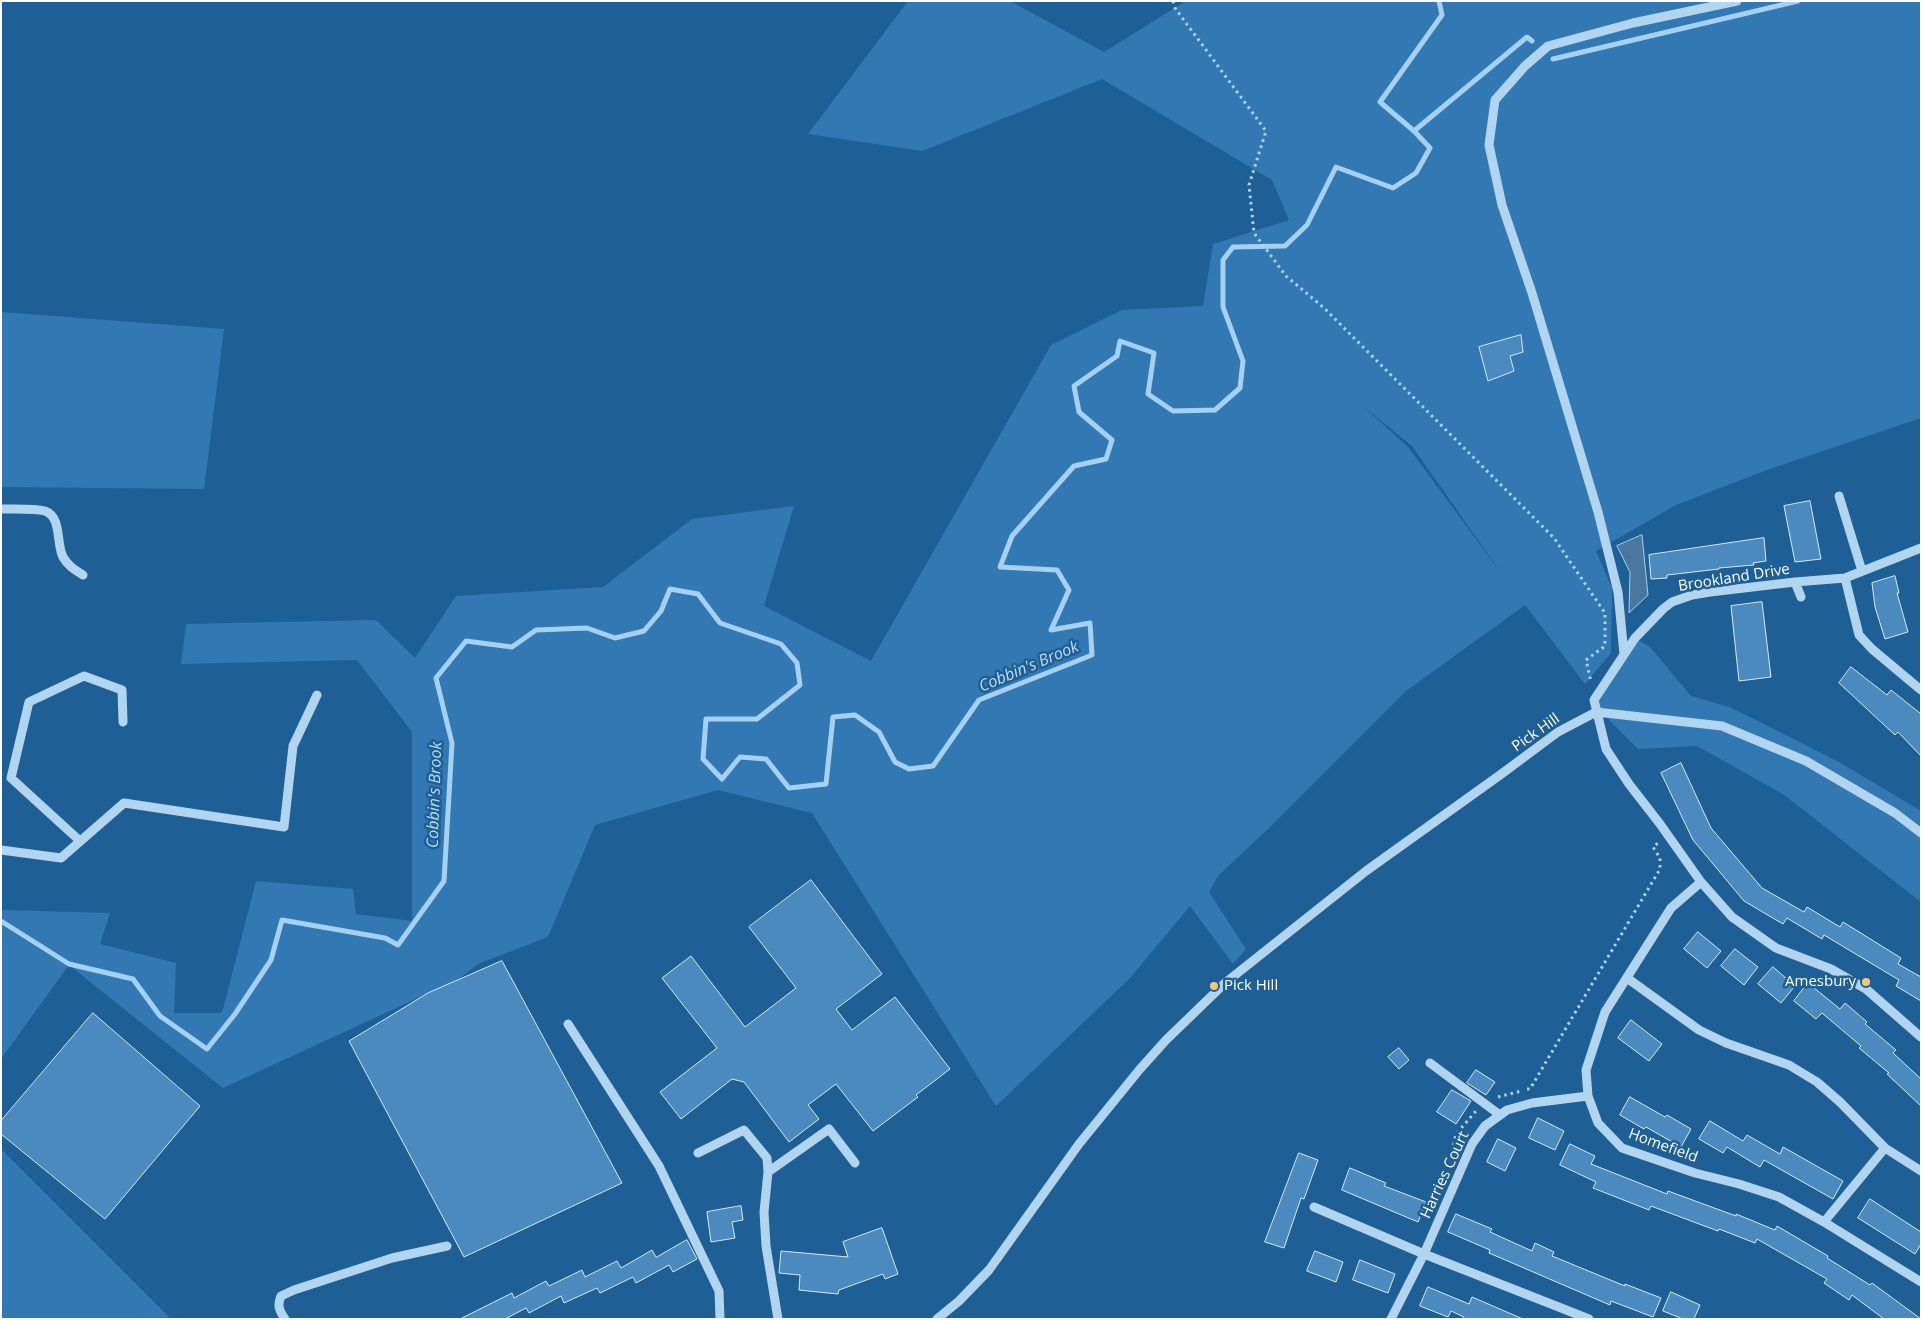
<!DOCTYPE html>
<style>
body{margin:0}
#map{position:relative;width:1922px;height:1320px;overflow:hidden;background:#1e5f96;font-family:"Open Sans",sans-serif}
canvas{display:block}
.frame{position:absolute;inset:0;border:2px solid #fff;pointer-events:none}
</style>
<div id="map">
<canvas width="1922" height="1320"></canvas>
<div class="frame"></div>
</div>
<script>
const context = document.querySelector('canvas').getContext('2d');
context.lineJoin = 'round';
function fillPath(path, color) { context.fillStyle = color; context.fill(path, 'evenodd'); }
function stroke(path, color, width, dash) { context.strokeStyle = color; context.lineWidth = width; context.lineCap = dash ? 'butt' : 'round'; context.setLineDash(dash || []); context.stroke(path); }
function drawText(font, color, halo, rows, align = 'center') {
  context.font = font + ' "Open Sans",sans-serif'; context.lineWidth = 5; context.setLineDash([]); context.textBaseline = 'middle'; context.strokeStyle = halo; context.fillStyle = color; for (const [text, x, y, turn = 0] of rows) {
    context.save(); context.translate(x, y); context.rotate((+turn || 0) * Math.PI / 180); context.textAlign = isNaN(turn) ? turn : align; if (halo) context.strokeText(text, 0, 0); context.fillText(text, 0, 0); context.restore();
  }
}
const green = new Path2D(`
 M908,1H1010L1104,52L1186,1H1921V418L1767,470L1676,505L1596,551L1612,588L1611,653L1585,684L1525,605L1406,691L1269,828L1218,876L1209,892L1246,949L1233,964L1190,906L1130,978L996,1106L812,813L718,790L595,825L548,937L478,964L459,979L223,1088L69,965L1,1059V910L110,913L100,944L176,963L174,1013H222L256,881L353,889L356,914L412,921V732L357,660L181,664L186,624L376,620L415,658L456,596L603,587L692,519L794,506L764,606L871,661L1051,345L1122,310L1203,306L1213,244L1289,220L1272,180L1102,79L922,151L808,134ZM1363,406L1412,446L1504,577L1408,447Z
 M1,312L224,329L204,489L1,487Z
 M1635,638L1650,647L1691,696L1729,707L1752,718L1839,762L1921,811V902L1783,794L1697,746L1638,749L1610,721L1594,700Z
 M1,1149L171,1319H1Z`);
const water = new Path2D(`
 M1642,535L1648,595L1629,613L1630,572L1617,546Z`);
const stream = new Path2D(`
 M1553,59L1798,1
 M1414,131L1527,37L1532,41
 M1,921L69,964L133,979L160,1016L207,1049L235,1014L271,960L282,920L385,938L398,945L444,881L452,743L436,678L466,641L512,647L536,630L587,628L615,638L644,631L661,611L670,589L698,594L720,623L781,644L797,663L800,685L757,719H706L703,759L722,779L740,757L766,759L789,788L826,784L833,717L855,715L879,732L895,762L909,769L933,766L979,700L1092,655L1090,623L1051,630L1069,590L1057,570L1000,567L1012,536L1074,466L1106,459L1112,440L1079,412L1074,386L1117,356L1120,341L1154,353L1148,394L1173,411L1215,410L1240,388L1243,361L1223,307V260L1233,247L1285,246L1307,225L1336,167L1393,188L1416,173L1430,148L1414,131L1380,102L1442,15L1439,1`);
const building = new Path2D(`
 M1521,335L1523,352L1510,356L1514,371L1488,381L1479,347Z
 M1810,501L1821,559L1795,562L1784,506Z
 M1764,538L1766,561L1753,563L1754,565L1719,568V569L1667,575V578L1651,579L1649,555Z
 M1895,576L1899,593H1897L1908,632L1885,639L1875,607L1872,583Z
 M1762,602L1771,677L1739,681L1731,606Z
 M1851,667L1887,695L1891,690L1921,714V756L1898,732L1895,735L1839,683Z
 M1681,763L1711,828L1762,888L1804,912L1807,907L1840,927L1843,922L1901,958L1898,964L1921,977V1001L1896,986L1899,980L1824,935L1822,939L1787,918L1783,924L1744,901L1693,840L1661,773Z
 M811,880L882,974L836,1009L852,1030L895,997L950,1069L916,1095L918,1097L873,1131L836,1084L808,1105L819,1119L789,1142L744,1082L732,1079L681,1119L660,1092L717,1048L662,978L691,956L745,1027L796,988L749,927Z
 M1698,932L1721,951L1707,968L1684,949Z
 M1735,949L1758,967L1744,985L1721,966Z
 M502,961L622,1183L464,1257L349,1041L428,993Z
 M1773,967L1795,986L1781,1003L1758,984Z
 M1808,983L1840,1009L1845,1003L1867,1022L1865,1024L1896,1050L1893,1053L1921,1079V1106L1887,1074L1889,1073L1859,1048L1861,1046L1822,1013L1816,1019L1794,1001Z
 M93,1013L200,1106L105,1219L1,1134V1121Z
 M1631,1020L1662,1044L1649,1061L1618,1038Z
 M1399,1048L1409,1060L1399,1069L1388,1057Z
 M1476,1070L1495,1082L1486,1095L1467,1083Z
 M1452,1090L1471,1101L1456,1124L1437,1112Z
 M1630,1097L1665,1117L1667,1115L1691,1129L1681,1147L1646,1127L1644,1129L1620,1115Z
 M1538,1118L1564,1131L1555,1150L1529,1138Z
 M1710,1121L1743,1141L1747,1135L1780,1154L1783,1147L1843,1181L1833,1199L1764,1160L1760,1167L1727,1147L1723,1153L1699,1139Z
 M1498,1139L1516,1148L1505,1171L1487,1162Z
 M1570,1144L1595,1156L1591,1164L1667,1194L1668,1191L1736,1216V1214L1775,1230L1777,1226L1828,1256L1827,1258L1870,1285L1872,1283L1921,1319H1884L1852,1295L1849,1300L1824,1283L1827,1279L1757,1239L1755,1243L1719,1229L1718,1231L1651,1206L1649,1210L1593,1188L1596,1182L1560,1165Z
 M1299,1153L1318,1160L1304,1199L1301,1198L1284,1248L1265,1242Z
 M1350,1168L1386,1183L1384,1186L1426,1202L1418,1222L1342,1190Z
 M1870,1199L1921,1232V1244L1915,1254L1858,1218Z
 M741,1206L743,1220L732,1222L735,1238L711,1242L707,1212Z
 M1456,1214L1492,1229L1490,1232L1532,1251L1535,1243L1554,1252L1552,1256L1625,1286V1284L1661,1298L1653,1317L1611,1301L1610,1305L1489,1253L1490,1250L1448,1232Z
 M882,1228L898,1274L885,1279L883,1274L839,1290L838,1294L799,1290L800,1275L779,1273L781,1251L848,1257L843,1242Z
 M687,1240L697,1259L673,1272L669,1265L636,1283L633,1277L600,1293L597,1288L564,1303L561,1296L529,1313L526,1308L505,1319H460L512,1293L514,1298L546,1281L549,1286L582,1270L585,1277L617,1261L621,1268L652,1250L656,1257Z
 M1315,1251L1343,1262L1336,1282L1307,1271Z
 M1360,1260L1395,1274L1388,1293L1353,1280Z
 M1428,1287L1469,1304L1472,1297L1523,1319H1463L1464,1317L1451,1311L1448,1317L1420,1306Z
 M1671,1292L1700,1305L1694,1319H1683L1663,1311Z`);
const path = new Path2D(`
 M1173,1L1175,8L1266,131L1249,185L1254,233L1286,276L1324,308L1554,538L1605,613V646L1586,660L1591,682
 M1527,1089H1530L1660,869V858L1653,847L1658,843
 M1498,1097L1521,1091
 M1457,1149L1453,1147L1456,1134L1476,1111`);
const minor = new Path2D(`
 M1839,496L1862,571
 M1,509C13,509 34,508 45,511C62,517 56,544 63,557C68,566 75,570 83,575
 M1921,548L1845,578L1795,582L1710,592L1692,595L1672,602L1663,609L1635,638L1594,700L1606,749L1629,784L1660,824L1701,882L1732,917L1776,948L1831,969L1866,989L1921,1037
 M1845,578L1859,635L1872,649L1921,690
 M1795,582L1801,597
 M1624,654L1618,592L1598,512L1532,293L1502,205L1489,145L1495,100L1525,66L1548,46L1633,23L1737,1
 M80,841L11,778L29,702L84,676L122,690L123,722
 M1,850L61,858L124,803L284,827L293,746L317,695
 M1701,882L1671,908L1605,1012L1586,1070L1588,1096L1598,1123L1622,1148L1695,1173L1739,1184L1779,1197L1824,1222L1921,1282
 M1627,978L1699,1030L1726,1043L1789,1065L1817,1082L1840,1102L1885,1148L1921,1171
 M568,1024L659,1166L719,1291L720,1319
 M1430,1063L1500,1115
 M698,1153L744,1130L767,1158L768,1172L764,1212L766,1246L778,1319
 M768,1172L829,1129L855,1163
 M1314,1207L1424,1254L1589,1319
 M1824,1222L1885,1148
 M285,1319C279,1310 277,1306 281,1296L294,1290L392,1258L447,1246
 M937,1319L959,1301L989,1270L1079,1144L1140,1069L1166,1040L1225,983L1366,871L1500,775L1558,732L1596,712L1722,726L1806,761L1895,813L1921,833
 M1391,1319L1424,1254L1472,1144L1485,1126L1507,1110L1532,1103L1588,1096`);
const markers = [
 [1866,982,5,"#fec671"],
 [1214,986,5,"#fec671"]
];
const streetNames = [
 ["Brookland Drive",1734,578,-9],
 ["Pick Hill",1536,733,-35],
 ["Homefield",1663,1146,20],
 ["Harries Court",1445,1175,-65]
];
const poiNames = [
 ["Amesbury",1856,982],
 ["Pick Hill",1224,986,"left"]
];
const waterNames = [
 ["Cobbin's Brook",1029,667,-23],
 ["Cobbin's Brook",435,795,-88]
];
fillPath(green, '#3279b3');
fillPath(water, '#4a779e');
stroke(water, '#a5d0f0', 1);
stroke(stream, '#a5d0f0', 5);
fillPath(building, '#4a8abe');
stroke(building, '#d8ebfb', 1);
stroke(path, '#b1d4ef', 3, [2.5, 4]);
stroke(minor, '#b1d4ef', 9);
for (const [x, y, r, color] of markers) { const dot = new Path2D(); dot.arc(x, y, r, 0, 2 * Math.PI); context.fillStyle = color; context.fill(dot); stroke(dot, '#1e5f96', 2); }
drawText('15px', '#fff', '#1e5f96', streetNames);
drawText('15px', '#fff', '#1e5f96', poiNames, 'right');
drawText('italic 16px', '#beddf6', '#1e5f96', waterNames);
</script>
